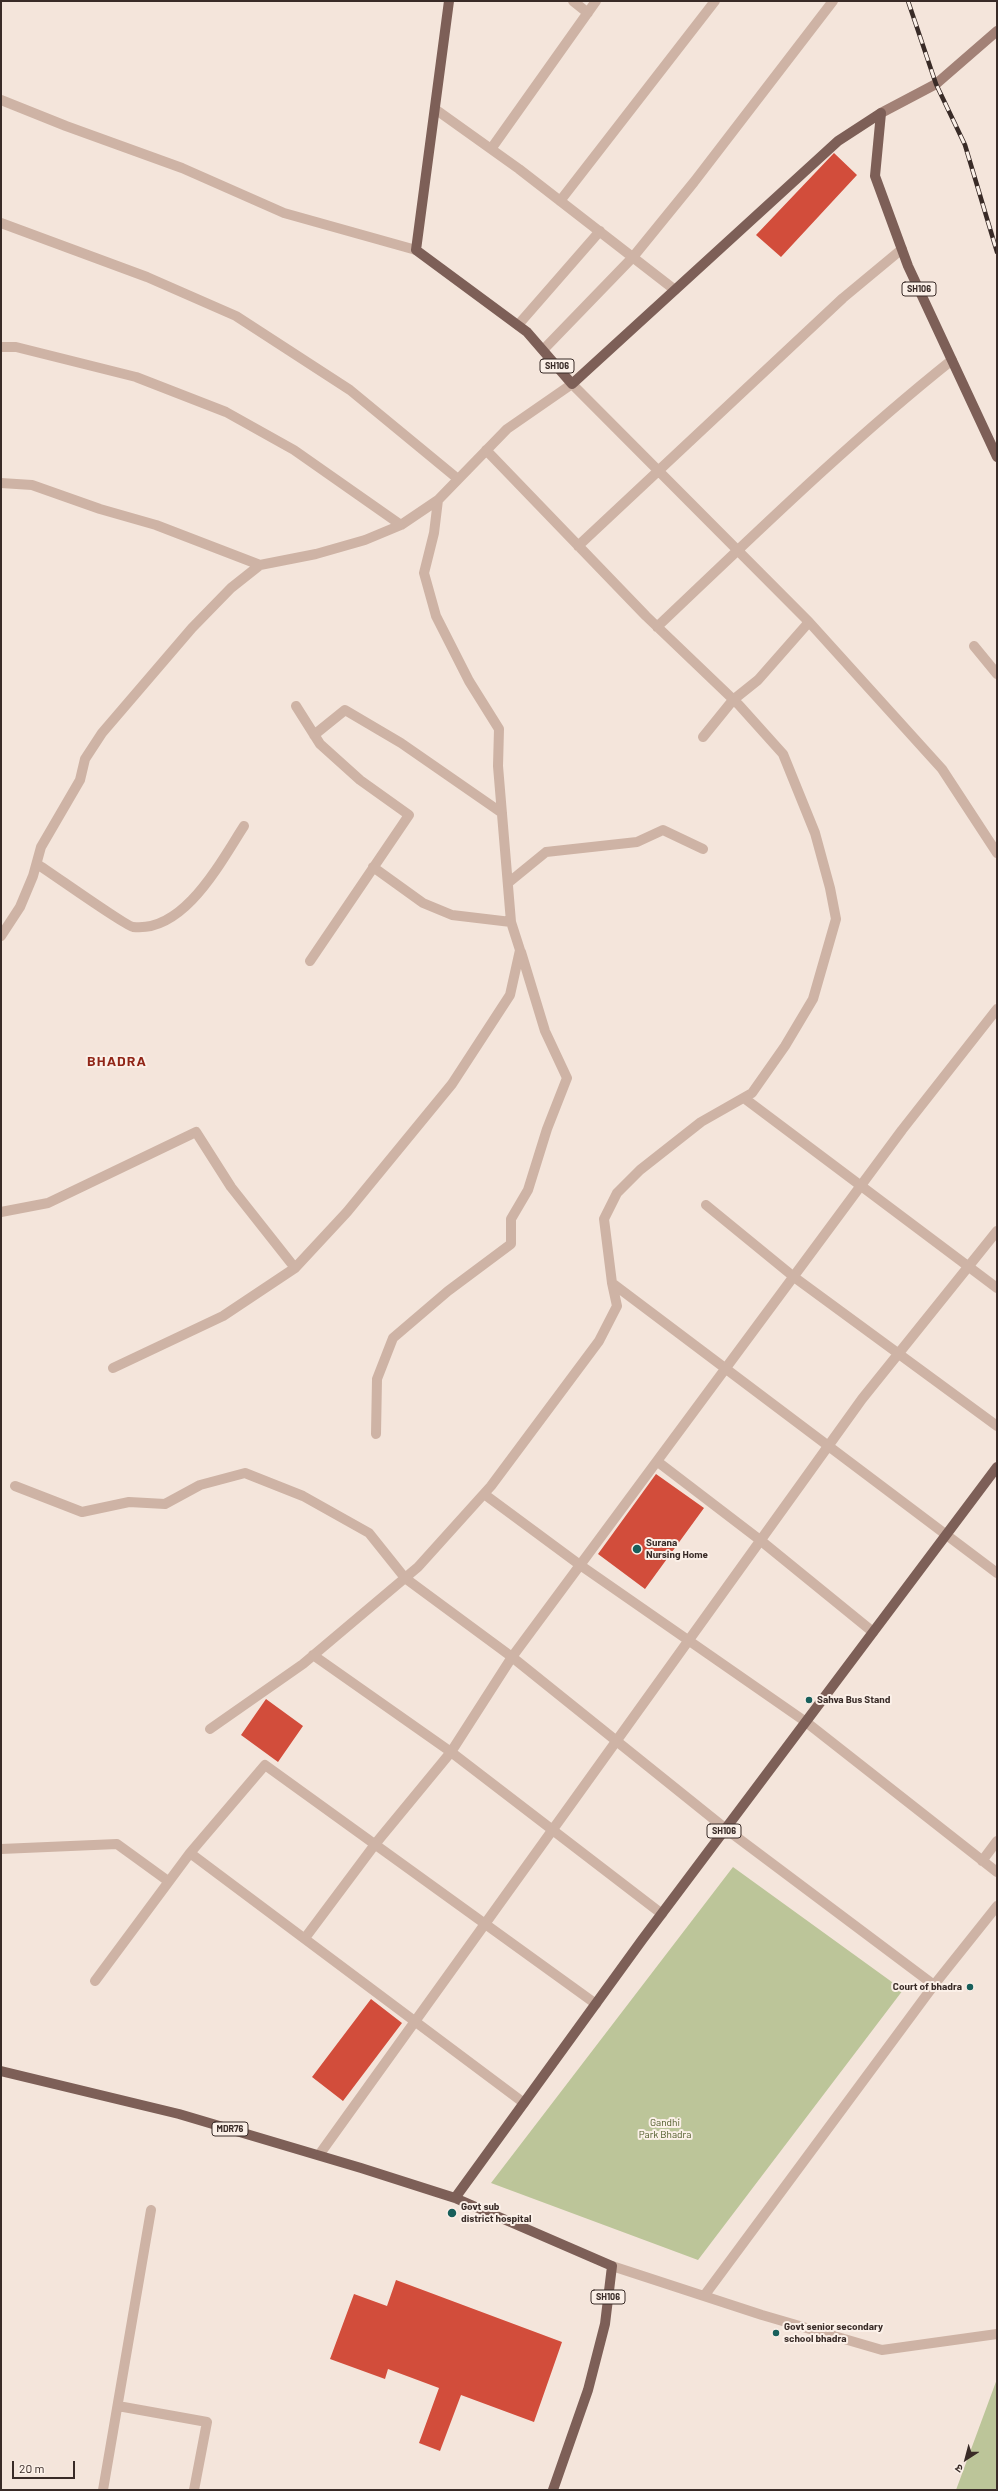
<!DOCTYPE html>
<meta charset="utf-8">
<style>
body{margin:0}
#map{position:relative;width:998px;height:2491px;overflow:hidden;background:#f4e5db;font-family:Barlow,"Noto Sans Devanagari",sans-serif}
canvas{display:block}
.frame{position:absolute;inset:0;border:2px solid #392b27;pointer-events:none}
.north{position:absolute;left:946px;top:2439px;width:40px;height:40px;-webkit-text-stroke:3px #fbf0e8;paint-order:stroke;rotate:216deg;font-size:11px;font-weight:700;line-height:16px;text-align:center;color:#392b27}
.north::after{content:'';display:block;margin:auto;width:14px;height:18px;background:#392b27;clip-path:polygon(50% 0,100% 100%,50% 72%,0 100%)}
.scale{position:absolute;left:12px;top:2461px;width:63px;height:18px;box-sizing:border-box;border:2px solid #392b27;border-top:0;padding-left:5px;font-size:12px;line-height:14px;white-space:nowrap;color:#392b27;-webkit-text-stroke:3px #fbf0e8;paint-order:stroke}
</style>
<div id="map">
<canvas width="998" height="2491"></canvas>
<div class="frame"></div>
<div class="north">उ</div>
<div class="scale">20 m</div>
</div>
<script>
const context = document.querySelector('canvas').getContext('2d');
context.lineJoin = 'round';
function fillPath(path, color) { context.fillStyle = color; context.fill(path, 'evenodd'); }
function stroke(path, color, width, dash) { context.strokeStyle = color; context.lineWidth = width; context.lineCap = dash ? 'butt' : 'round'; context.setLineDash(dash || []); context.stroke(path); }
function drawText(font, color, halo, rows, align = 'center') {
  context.font = font + ' Barlow,sans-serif'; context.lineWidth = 4; context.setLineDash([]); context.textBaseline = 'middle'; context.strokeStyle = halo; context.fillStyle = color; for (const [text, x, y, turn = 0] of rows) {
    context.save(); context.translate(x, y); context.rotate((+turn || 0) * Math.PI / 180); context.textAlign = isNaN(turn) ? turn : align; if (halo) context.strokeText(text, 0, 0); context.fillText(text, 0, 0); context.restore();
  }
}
const green = new Path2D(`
 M733,1867L903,1990L698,2260L491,2183Z
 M997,2379V2490H956Z`);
const building = new Path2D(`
 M834,153L857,175L781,257L756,235Z
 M656,1474L704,1508L645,1589L598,1554Z
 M266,1699L303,1726L278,1762L241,1735Z
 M371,1999L402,2023L343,2101L312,2077Z
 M396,2280L562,2342L534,2422L461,2395L440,2451L419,2443L439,2388L388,2369L385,2379L330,2359L354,2294L387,2306Z`);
const street = new Path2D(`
 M573,1L588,13
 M1,100L66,126L182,168L284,213L416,250
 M435,109L519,169L675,290
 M491,149L596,1
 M560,201L715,1
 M1,223L147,277L236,316L350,390L458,479
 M518,325L600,231
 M1,347H16L136,377L226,412L294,450L401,525
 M543,350L633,257L694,182L833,1
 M1,483L32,485L100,509L156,525L260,565L316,554L365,540L401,525L438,500L507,429L572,384L809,622L942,769L997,853
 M578,546L843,298L902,249
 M657,627C753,536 848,443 952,360
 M974,646L997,674
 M296,706L320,744L360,780L409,815L310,961
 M314,735L345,710L401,743L502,813
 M703,737L733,700L758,680L809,622
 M37,864C50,872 125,926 133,927C184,933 220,863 244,826
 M373,867L423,903L452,915L511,922
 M508,883L546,852L637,842L663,830L703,849
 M1,936L20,907L33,876L41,847L80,780L85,759L102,733L192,628L231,588L260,565
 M744,1098L997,1288
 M706,1205L794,1277L997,1426
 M1,1212L48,1203L196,1132L231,1187L295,1268
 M612,1283L997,1573
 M113,1368L223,1316L295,1268L347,1212L452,1084L510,995L520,950L511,922L498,766L499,729L469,681L436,616L424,573L434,533L438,500
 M376,1434L377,1379L393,1338L448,1291L511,1244V1219L528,1190L547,1129L567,1078L545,1031L521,952
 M658,1462L760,1540L873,1632
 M15,1486L82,1512L129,1502L165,1504L200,1485L245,1473L303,1496L369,1533L405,1578L512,1657L726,1829L934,1985
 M484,1494L580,1565L806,1722L997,1872
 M313,1655L451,1752L662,1914
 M210,1729L303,1664L418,1567L491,1486L599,1341L617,1306L612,1283L604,1219L617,1193L640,1170L701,1122L752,1093L785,1046L813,999L836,919L830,888L815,833L783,754L739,705L646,616L486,450
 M1,1849L117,1844L168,1881
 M190,1853L265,1765L596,2004
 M982,1861L997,1841
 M305,1938L376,1843L451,1752L512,1657L902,1130L997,1009
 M95,1981L190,1853L524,2103
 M319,2155L862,1399L997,1231
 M612,2266L762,2315L882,2350L997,2334
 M704,2296L934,1985L997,1906
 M118,2406L207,2422L194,2490
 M103,2490L151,2210`);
const secondary = new Path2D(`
 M881,113L936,84L997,31`);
const primary = new Path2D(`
 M449,1L416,250L527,332L572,384L838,141L881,113
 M881,113L875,176L908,266L997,457
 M1,2071L179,2114L361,2168L455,2198L612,2266L605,2324L588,2390L553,2490
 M455,2198L642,1940L997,1467`);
const rail = new Path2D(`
 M908,1L936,84L965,145L997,252`);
const markers = [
 [637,1549,5,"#185f5b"],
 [809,1700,4,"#185f5b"],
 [970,1987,4,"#185f5b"],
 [452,2213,5,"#185f5b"],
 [776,2333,4,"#185f5b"]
];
const shields = [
 [919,289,34],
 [557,366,34],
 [724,1831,34],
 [230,2129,36],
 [608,2297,34]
];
const shieldNames = [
 ["SH106",919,289],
 ["SH106",557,366],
 ["SH106",724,1831],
 ["MDR76",230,2129],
 ["SH106",608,2297]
];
const poiNames = [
 ["Surana",646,1543],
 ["Nursing Home",646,1555],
 ["Sahva Bus Stand",817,1700],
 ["Court of bhadra",962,1987,"right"],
 ["Govt sub",461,2207],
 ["district hospital",461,2219],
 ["Govt senior secondary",784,2327],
 ["school bhadra",784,2339]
];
const parkNames = [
 ["Gandhi",665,2123],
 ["Park Bhadra",665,2135]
];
const districtNames = [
 ["BHADRA",117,1061]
];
fillPath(green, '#bcc599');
fillPath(building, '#d24d3b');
stroke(street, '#ceb3a5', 10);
stroke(secondary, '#a28176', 10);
stroke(primary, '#7d5f57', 10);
stroke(rail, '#392b27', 4.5);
stroke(rail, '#fbf0e8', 3, [9]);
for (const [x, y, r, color] of markers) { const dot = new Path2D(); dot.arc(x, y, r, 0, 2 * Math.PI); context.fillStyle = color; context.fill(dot); stroke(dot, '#fbf0e8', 1.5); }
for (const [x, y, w] of shields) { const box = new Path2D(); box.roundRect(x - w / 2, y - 7, w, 14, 3); context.fillStyle = '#fbf0e8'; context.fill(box); stroke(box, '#392b27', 1); }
drawText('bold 9px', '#392b27', null, shieldNames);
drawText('bold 10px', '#392b27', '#fbf0e8', poiNames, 'left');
drawText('10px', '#4e5a28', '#fbf0e8', parkNames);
context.letterSpacing = '1px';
drawText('bold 14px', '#912618', '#fbf0e8', districtNames);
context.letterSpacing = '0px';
</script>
